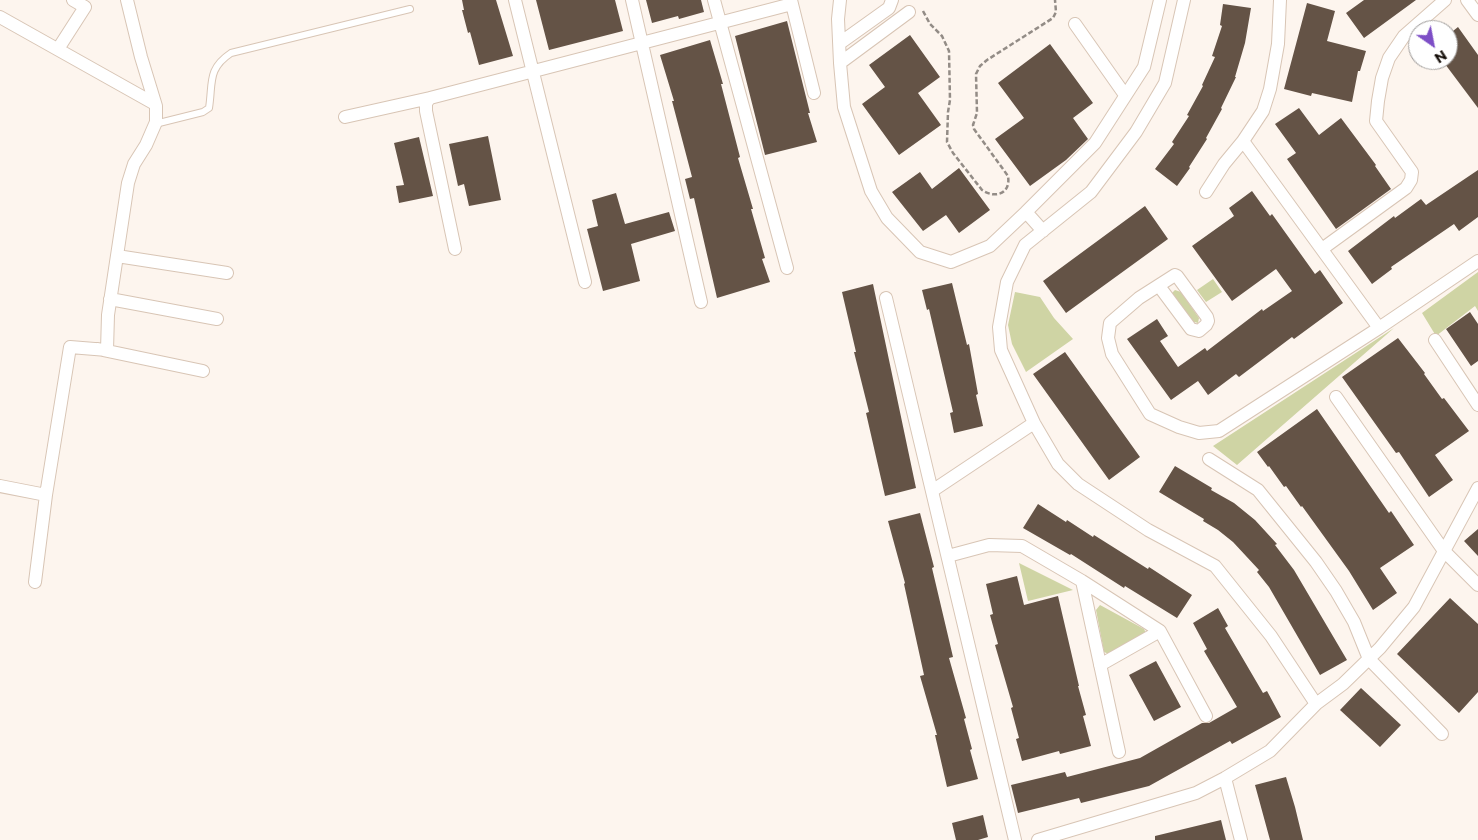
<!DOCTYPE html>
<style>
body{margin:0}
#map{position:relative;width:1478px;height:840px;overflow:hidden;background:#fdf5ee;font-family:Montserrat,sans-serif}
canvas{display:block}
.north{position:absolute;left:1408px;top:20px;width:50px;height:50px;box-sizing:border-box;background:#fff;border:1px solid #a09d9b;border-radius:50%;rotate:147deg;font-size:14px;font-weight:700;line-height:20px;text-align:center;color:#120b06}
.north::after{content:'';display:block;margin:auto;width:18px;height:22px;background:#7d4ec6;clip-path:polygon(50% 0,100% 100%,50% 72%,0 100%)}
</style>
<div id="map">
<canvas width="1478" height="840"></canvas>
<div class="north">N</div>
</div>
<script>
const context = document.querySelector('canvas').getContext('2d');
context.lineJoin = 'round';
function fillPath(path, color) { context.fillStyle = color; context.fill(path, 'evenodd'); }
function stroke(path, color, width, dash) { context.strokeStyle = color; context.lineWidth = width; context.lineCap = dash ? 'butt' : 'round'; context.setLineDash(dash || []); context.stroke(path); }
const green = new Path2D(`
 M1478,272V311L1475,306L1436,336L1422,313Z
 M1213,279L1222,292L1206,302L1197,290Z
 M1175,290L1181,292L1199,318L1198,323L1191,321L1171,294Z
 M1015,292L1040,297L1054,318L1073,339L1026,372L1012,344L1008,325Z
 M1394,328L1237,465L1213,446Z
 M1019,563L1073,590L1028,601Z
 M1100,605L1144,629L1147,635L1109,654L1104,652L1096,610Z`);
const building = new Path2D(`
 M462,0H496L513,56L479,65L470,32L468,33L462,10H464Z
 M536,0H615L623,31L549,50Z
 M646,0H701L704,12L679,19L678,16L652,23Z
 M1364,0H1416L1364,38L1346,13Z
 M1307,3L1335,11L1327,41L1366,51L1360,71H1358L1352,102L1312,93L1311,96L1284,89Z
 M1223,4L1251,8L1245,43L1235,77H1236L1221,108L1222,109L1206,138L1207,139L1189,167L1190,168L1177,186L1155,169L1174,144L1172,142L1189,116L1187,115L1203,86L1202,85L1215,57L1212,56L1222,26L1220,25Z
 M787,21L810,113H808L817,142L765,155L735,36Z
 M1458,27L1478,55V108L1442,60H1448V35Z
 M910,35L940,77L918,93L941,125L899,155L862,104L885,87L869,65Z
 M710,40L723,84H721L740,157L738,158L753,209H751L765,258L762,259L770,282L717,298L694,198L690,199L685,179L692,177L672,101H674L660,55Z
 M1050,44L1093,103L1073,118L1088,139L1066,160L1030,186L995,139L1024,118L998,83Z
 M1299,108L1319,135L1341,118L1376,165L1375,166L1391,189L1336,229L1287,159L1296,153L1275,124Z
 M488,136L501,200L469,206L464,184L458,186L449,144Z
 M419,137L433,196L399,203L396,186L404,185L394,143Z
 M959,168L990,210L959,233L946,215L923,231L892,192L920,172L932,189Z
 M1478,170V217L1459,231L1454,224L1391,267L1392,269L1372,284L1348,251L1394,216L1395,218L1421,199L1426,205Z
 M1252,191L1270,216L1272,214L1315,274L1320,270L1343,303L1294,339L1292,337L1239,377L1236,374L1208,395L1198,381L1171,400L1127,339L1157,319L1168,336L1160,341L1178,367L1205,348L1207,351L1262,309L1263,311L1292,291L1276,269L1232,301L1192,246L1234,216L1229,208Z
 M616,193L625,224L669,212L675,231L631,244L640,281L603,291L587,229L598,226L592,200Z
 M1145,206L1168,239L1066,313L1043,281Z
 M952,283L967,345L969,344L978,394L976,395L983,426L954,433L950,413L953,412L929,309L927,310L922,290Z
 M873,284L916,488L885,496L866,413L869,412L854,352H856L842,292Z
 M1470,312L1478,324V361L1471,366L1446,329Z
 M1398,338L1425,373L1424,374L1442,399L1444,398L1469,431L1435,455L1453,480L1429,497L1399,452L1396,453L1342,377Z
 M1065,352L1140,457L1109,480L1033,374Z
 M1317,409L1389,513L1391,511L1414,545L1380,568L1397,593L1373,610L1349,571L1302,506L1301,507L1286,486L1284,487L1269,466L1268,467L1257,452Z
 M1175,466L1212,488L1211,490L1234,503L1255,520L1277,544L1275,545L1294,570L1347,660L1320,675L1269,587L1257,572L1259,570L1233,542L1218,530L1203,521L1204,519L1159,492Z
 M1038,504L1066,522L1067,520L1093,537L1094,535L1148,569L1149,567L1192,595L1177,618L1125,586L1124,588L1071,554L1070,555L1023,528Z
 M920,513L934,567L932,568L953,657L949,658L966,718L964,719L972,749L970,750L978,779L947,787L935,735H937L920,676L924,675L904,584L905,583L888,521Z
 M1478,529V556L1464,541Z
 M1017,576L1024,605L1058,596L1079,686H1078L1086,715L1083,716L1091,746L1060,754L1059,751L1022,761L1016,739L1019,738L1011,708L1013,707L995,645L998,644L990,615L993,614L986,584Z
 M1450,598L1478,624V692L1459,713L1397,654Z
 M1218,608L1228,626L1225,628L1263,693L1267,691L1281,717L1232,744L1230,741L1149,786L1081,803L1079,798L1018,813L1011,785L1065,772L1067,777L1140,758L1202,723H1209L1237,707L1204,651L1207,649L1193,623Z
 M1156,661L1181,707L1154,721L1129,675Z
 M1361,688L1401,725L1380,747L1340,710Z
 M1286,777L1295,807L1303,840H1270L1255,785Z
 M983,815L988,837L978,840H956L952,823Z
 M1221,820L1226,840H1155V836Z`);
const path = new Path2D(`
 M923,11L930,24L942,36L949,51L950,100L948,112L947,142L953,153L982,190C995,199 1011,194 1008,176L974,129L973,125L977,113L976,74L980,66L987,60L1053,18L1056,12L1055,0`);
const service = new Path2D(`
 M155,124L203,112L209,108C213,83 207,69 231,53L410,9`);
const minor = new Path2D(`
 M515,0L585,282
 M632,0L701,302
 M714,0L787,268
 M791,0L814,93
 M840,0L838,19L840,63L844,107L871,191L887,218L920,252L951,262L990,246L1026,212L1043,231
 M1184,0L1165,83L1136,132L1091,192L1025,245L1007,282L999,327L1001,350L1034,423L1058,464L1078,484L1148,530L1215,566L1271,636L1316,704
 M1467,0L1478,15
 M0,17L155,104
 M1075,24L1125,95
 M840,43L889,8L892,0
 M58,49L85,7L73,0
 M840,63L909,12
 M345,117L430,98
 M1243,141L1263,111L1270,89L1278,44L1280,0
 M1206,192L1224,164L1243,141L1379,328
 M1026,212L1095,143L1144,67L1160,0
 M455,249L426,111V103L430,98L792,4
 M1322,249L1406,188L1411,180L1412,172L1376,121L1378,101L1382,78L1389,58L1404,36L1445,0
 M117,256L227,273
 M1159,286L1191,329L1199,331L1206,325L1208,321L1207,317L1177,276L1175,275L1139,298L1110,323L1108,338L1112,354L1150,414L1179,427L1199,433L1219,431L1379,328L1478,261
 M886,298L1015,840
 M110,299L217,319
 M1435,340L1478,405
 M98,349L203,371
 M1336,397L1444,551L1478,585
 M1209,459L1258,490L1316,562L1336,591L1354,622L1369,659L1442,734
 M0,486L46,495
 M932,491L1034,423
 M948,556L989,545L1022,546L1082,581L1160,631L1206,716
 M1082,581L1119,752
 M35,582L46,495L70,347L107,350L108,315L128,183L134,164L146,145L156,122V106L141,57L127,0
 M1100,665L1160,631
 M1225,778L1241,840
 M1038,840L1196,793L1225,778L1270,751L1316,704L1343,684L1380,648L1414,607L1478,488`);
fillPath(green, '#cfd4a4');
fillPath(building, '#645346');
stroke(service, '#d8c5b5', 8);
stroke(minor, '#d8c5b5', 14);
stroke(path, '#938c86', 2.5, [5, 2.5]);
stroke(service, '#fff', 6);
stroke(minor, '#fff', 12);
</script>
